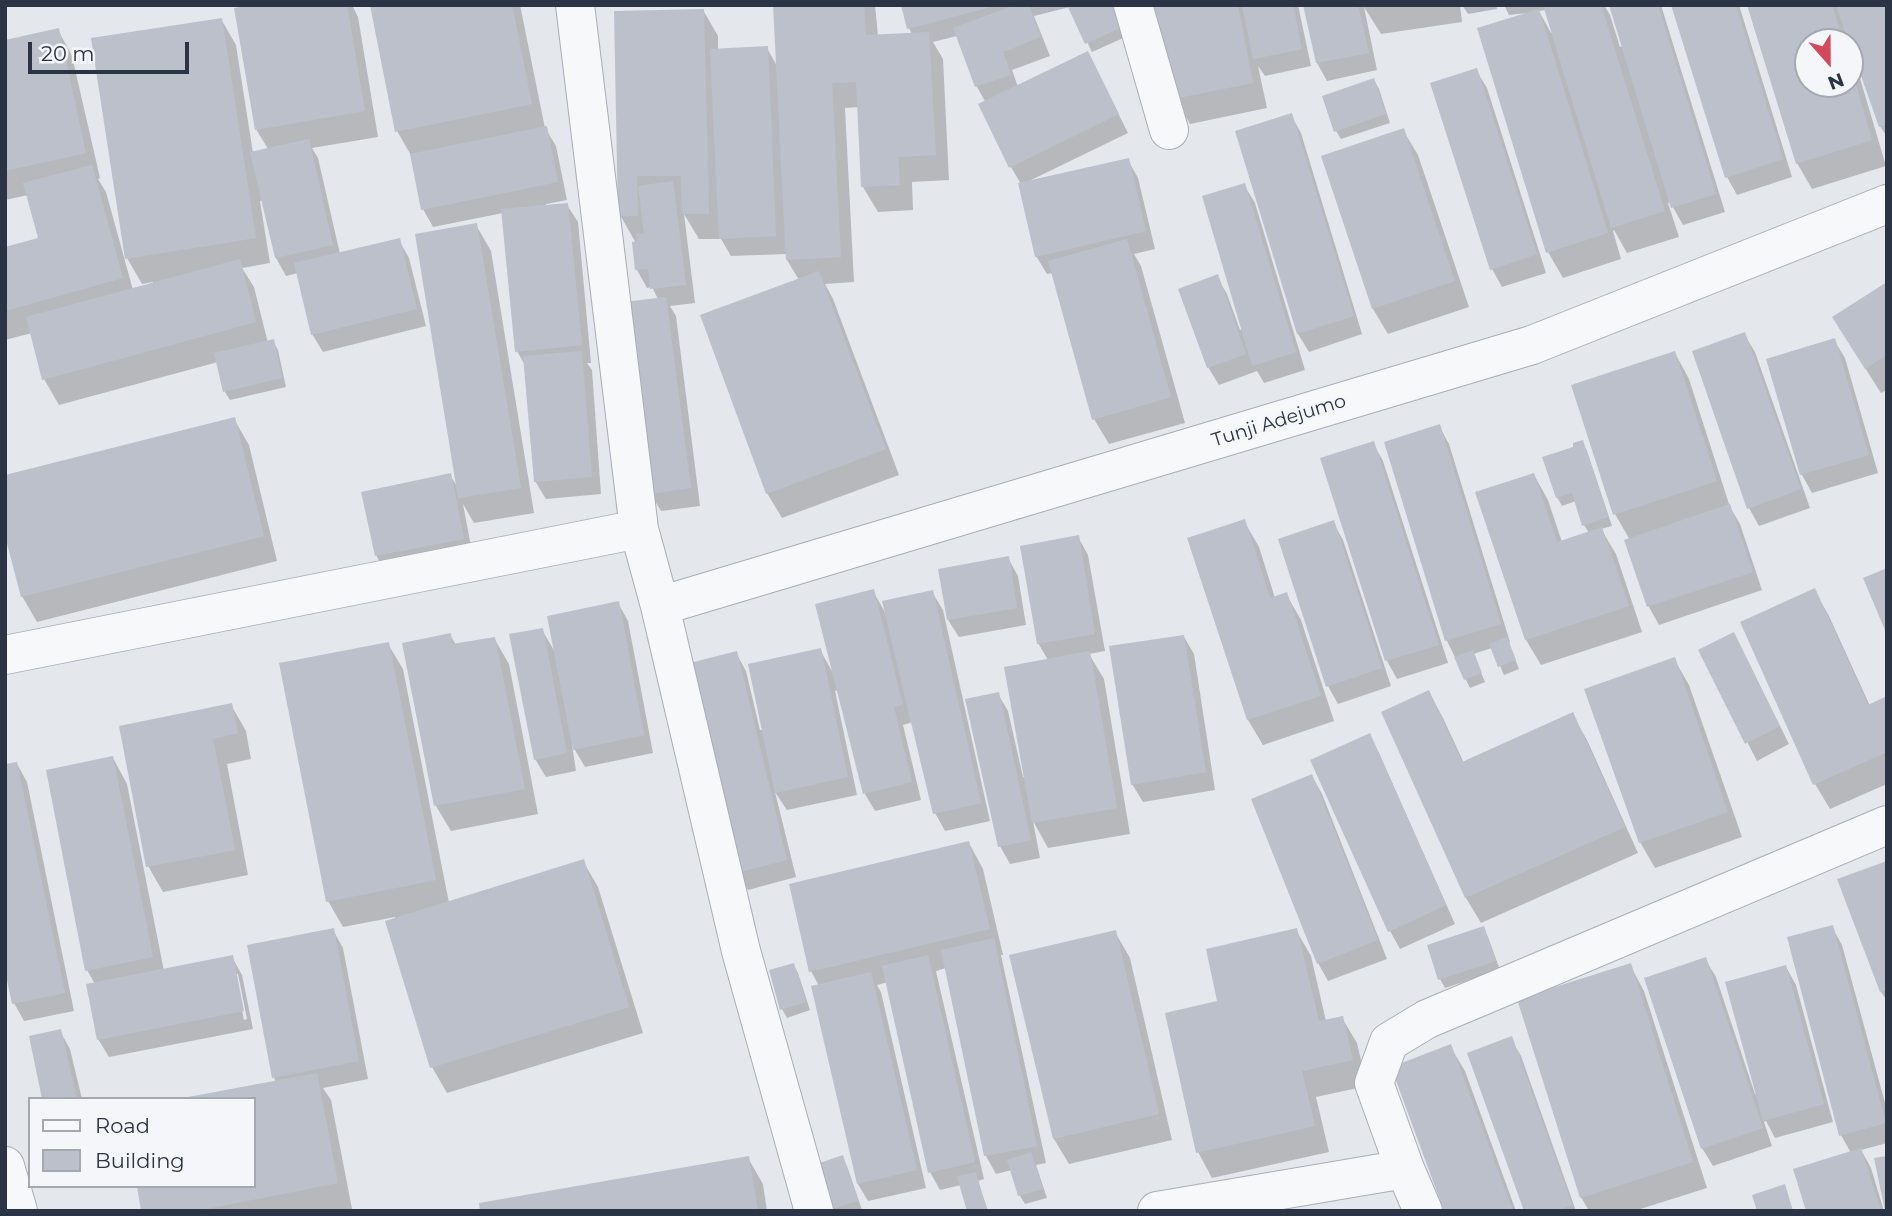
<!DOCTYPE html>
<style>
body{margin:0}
#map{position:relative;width:1892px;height:1216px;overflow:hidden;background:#e4e7ec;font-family:Montserrat,sans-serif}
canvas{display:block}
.frame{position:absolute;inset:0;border:7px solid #2b3445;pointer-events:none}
.legend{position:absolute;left:28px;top:1097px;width:228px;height:91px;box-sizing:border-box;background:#f4f6f9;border:2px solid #a4a8b1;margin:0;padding:9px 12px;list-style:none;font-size:21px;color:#2b3445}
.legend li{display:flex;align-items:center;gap:14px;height:35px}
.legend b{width:35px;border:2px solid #a4a8b1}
.north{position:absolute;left:1794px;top:28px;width:70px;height:70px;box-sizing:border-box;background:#f4f6f9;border:2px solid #a4a8b1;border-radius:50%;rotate:159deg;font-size:19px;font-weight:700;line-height:28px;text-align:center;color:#2b3445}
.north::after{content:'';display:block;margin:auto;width:24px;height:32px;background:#d1495b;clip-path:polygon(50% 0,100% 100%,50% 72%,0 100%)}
.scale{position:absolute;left:28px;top:42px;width:161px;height:32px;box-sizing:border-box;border:4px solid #2b3445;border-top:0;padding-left:9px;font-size:21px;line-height:24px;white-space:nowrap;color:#2b3445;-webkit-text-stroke:5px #f4f6f9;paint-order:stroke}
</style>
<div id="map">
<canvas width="1892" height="1216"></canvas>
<div class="frame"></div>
<ul class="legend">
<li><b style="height:9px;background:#f7f8fa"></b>Road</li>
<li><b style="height:19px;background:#bbc0ca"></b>Building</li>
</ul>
<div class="north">N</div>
<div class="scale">20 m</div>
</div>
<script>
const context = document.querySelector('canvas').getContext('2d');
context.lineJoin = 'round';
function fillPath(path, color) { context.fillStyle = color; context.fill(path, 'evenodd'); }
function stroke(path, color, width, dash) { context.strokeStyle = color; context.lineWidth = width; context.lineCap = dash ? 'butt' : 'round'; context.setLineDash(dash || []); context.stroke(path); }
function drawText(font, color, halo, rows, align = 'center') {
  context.font = font + ' Montserrat,sans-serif'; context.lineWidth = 5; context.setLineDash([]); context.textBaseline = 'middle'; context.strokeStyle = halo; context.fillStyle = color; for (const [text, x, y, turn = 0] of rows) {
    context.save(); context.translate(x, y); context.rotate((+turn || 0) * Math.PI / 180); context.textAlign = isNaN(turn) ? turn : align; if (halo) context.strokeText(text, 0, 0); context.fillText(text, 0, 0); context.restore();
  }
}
const shadow = new Path2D(`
 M262,5H352L358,17L378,137L312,148L318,158L340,254L399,240L409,258L426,326L323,352L312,334L298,273L286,276L276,258L263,200L260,201L270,263L242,268L254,287L268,343L273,341L278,350L286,387L230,400L225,392L218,362L59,405L44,379L32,333L5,340V249L40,239L28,195L5,200V42L58,30L72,56L100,178L98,179L106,192L133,290L153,284V282L142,284L127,258L221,19L236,45L253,153L268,149L256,129Z
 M372,5H520L545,128L556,146L567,200L546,204V207L567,205L578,222L591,363H587L592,370L601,494L546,499L535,481L526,367L517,351L503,213L433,227L423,209L412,157L397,131Z
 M774,5H875L878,36L912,34L909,28L903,5H1116L1130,35L1092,52L1070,7L1034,16L1050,56L1012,70L1018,87L1097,71L1128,133L1027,182L1128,160L1138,178L1155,249L1134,254L1141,266L1185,423L1109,444L1094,419L1053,273L1047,274L1036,256L1021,184L1011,167L986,103L977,87L957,36L933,42L943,59L949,180L912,182L913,210L878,212L863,187L859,107L845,108L854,282L825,284L833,299L899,475L782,518L767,493L799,280L787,260V254L731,256L721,239H699L684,214L695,303L670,306L676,316L700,506L661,511L650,493L658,299L652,287L647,288L637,270L636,243L620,215L703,10L718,36V50L767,48L777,66Z
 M1155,5H1298L1311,66L1265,76L1258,66L1267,108L1190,124L1175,98Z
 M1305,5H1460L1462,22L1381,34L1364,7L1377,70L1327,81L1317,63Z
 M1462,5H1496L1497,9L1468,14Z
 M1504,5H1604L1610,15L1620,47L1623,46L1610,5H1661L1725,212L1683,225L1670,202L1668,203L1679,237L1627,253L1614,230L1613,231L1621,259L1563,278L1548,252L1527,13L1509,15ZM1546,10L1553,33H1551L1539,11Z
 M1673,5H1739L1792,177L1737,195L1727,177Z
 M1749,5H1887V137L1880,126L1859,67L1857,68L1886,166L1812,189L1797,163ZM1808,42H1850V84H1808Z
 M1476,70L1487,88L1546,273L1502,287L1492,269Z
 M1374,80L1379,89L1390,123L1341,139L1336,131Z
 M1291,115L1301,133L1362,334L1309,352L1298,334L1237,132Z
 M1403,130L1418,155L1469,307L1388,334L1373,309L1323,157Z
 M1244,185L1255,203L1305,370L1264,383L1257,371L1219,385L1208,367L1217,277L1227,294L1240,330L1243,329Z
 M476,225L491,251L534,513L474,523L463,504L473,557L386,573L376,555L450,475L458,488Z
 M1887,284V390L1881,393L1849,343Z
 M1744,334L1755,352L1810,508L1759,526L1749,508L1694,352Z
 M1834,340L1845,358L1878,473L1812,493L1802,475L1768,360Z
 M1675,353L1689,379L1730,507L1740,524L1762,590L1659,625L1649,607L1626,541L1630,540L1615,514Z
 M234,419L249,445L277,561L37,622L22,596Z
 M1439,426L1449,444L1510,642L1509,643L1519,669L1504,675L1492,648L1473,654L1485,682L1470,688L1447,641L1386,443Z
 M1582,442L1587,451L1612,526L1601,529L1616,554L1642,632L1541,665L1526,640L1534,475L1548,500L1562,542L1589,533L1584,525L1576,501L1562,506L1557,497L1575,448Z
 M1373,443L1383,461L1448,663L1397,679L1387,661L1322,459Z
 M1244,521L1259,547L1275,598L1286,594L1301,620L1334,721L1263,745L1248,720Z
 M1333,522L1343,540L1391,686L1338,704L1328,686Z
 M1078,537L1088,555L1105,651L1089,654L1104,679L1130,834L1048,848L1033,821L1040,858L1010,864L1000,846L998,694L1008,711L1023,777H1026L1048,660L1038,643Z
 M1008,558L1018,576L1026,625L959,637L948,620Z
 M1814,590L1829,616L1870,706L1887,698V784L1830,809L1815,784Z
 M873,591L886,614L932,592L943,610L990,821L945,831L935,813L913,722L903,725L921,800L875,811L865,794L838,690L835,691L857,795L787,810L775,792L796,877L748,890L738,872L736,653L746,671L760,730H764L820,650L832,671Z
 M618,603L628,621L653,753L585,767L572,745L576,771L546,777L535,759L542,630L555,652Z
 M450,635L456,645L494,638L509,664L538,814L451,831L436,806L404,645Z
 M1184,637L1194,654L1215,790L1143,802L1132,784Z
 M388,644L403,669L449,903L583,861L598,887L643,1033L447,1093L432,1067L395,917L343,927L328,901Z
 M1700,651L1743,652L1789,744L1757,761Z
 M1674,659L1689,685L1742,837L1655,868L1640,842Z
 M1429,692L1443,718L1464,763L1572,714L1587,740L1638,853L1481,923L1466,898L1383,713Z
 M231,705L246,731L251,759L227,764L248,875L163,892L148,866L121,727Z
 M1369,735L1379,753L1455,924L1400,949L1390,931Z
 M113,758L127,784L164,971L232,957L242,975L253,1029L109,1057L98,1039L95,984L87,970ZM235,974H238L247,1019L244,1020Z
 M17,764L27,782L74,1011L24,1021L14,1003Z
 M1312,776L1322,794L1387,959L1328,981L1318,963Z
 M969,843L983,869L1003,955H1001L1046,1163L1036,1165L1047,1198L1025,1204L1020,1196L1012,1170L996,1174L986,1156L946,968L936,971L984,1179L978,1181L988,1211H969L961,1185L940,1190L930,1172L888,982L877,985L881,992L926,1188L868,1201L858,1184L819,986L811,971Z
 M1887,863V1001L1881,992L1839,880Z
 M1832,927L1842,945L1887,1110V1143L1861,1150L1871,1168L1884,1211H1808L1851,1153L1841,1135Z
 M1483,928L1488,937L1500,970L1445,988L1440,979Z
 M333,930L343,948L368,1079L323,1088L331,1100L352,1209L342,1211H143L254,1186V1099H190L276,1082L274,1078Z
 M1296,930L1311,956L1326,1021L1342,1018L1357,1043L1367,1086L1316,1097L1329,1152L1212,1178L1198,1152L1220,1002Z
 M1115,932L1130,958L1172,1140L1069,1164L1054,1139L1012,956Z
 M1705,959L1716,977L1755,1094L1757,1093L1786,967L1796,985L1833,1122L1775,1138L1766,1121L1764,1122L1772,1146L1713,1166L1702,1148Z
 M793,965L798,973L810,1010L787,1018L782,1009Z
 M1630,965L1644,991L1707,1188L1634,1211H1589L1581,1197Z
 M60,1031L70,1049L82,1099H44Z
 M1511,1039L1521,1056L1576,1211H1526Z
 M1450,1046L1465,1071L1516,1211H1446Z
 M748,1158L763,1184L767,1211H482Z
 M842,1158L847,1166L862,1210L832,1211Z`);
const building = new Path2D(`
 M252,5H347L365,111L255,130L234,8Z
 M370,5H512L532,104L395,132Z
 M773,5H864L866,35L929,32L936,155L898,157L900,185L861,187L856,82L832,83L841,257L786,260Z
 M901,5H995V6L907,29Z
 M1015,5H1029L1041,37L1003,52L1011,75L975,87L953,28Z
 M1067,5H1117L1127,25L1085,44Z
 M1154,5H1238L1253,83L1173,99Z
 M1242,5H1293L1302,49L1253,59Z
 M1303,5H1358L1369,53L1316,63Z
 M1543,5H1601L1665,211L1611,228Z
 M1609,5H1658L1716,194L1671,208Z
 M1671,5H1736L1783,159L1725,178Z
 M1747,5H1832L1843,42H1808V84H1850L1851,68L1872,140L1796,164Z
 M1836,5H1887V124L1879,127Z
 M704,9L709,214H682L681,176H637L638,216H618L614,11Z
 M1539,9L1608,233L1546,253L1477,28Z
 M222,18L256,238L125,259L91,38Z
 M59,28L86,153L5,171V40Z
 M768,46L776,236L719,239L710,49Z
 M1088,51L1119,114L1009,168L978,104Z
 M1477,68L1537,254L1490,270L1430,83Z
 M1374,78L1386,114L1334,132L1322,96Z
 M1292,113L1354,316L1297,334L1235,131Z
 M547,126L558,182L421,210L410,154Z
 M1404,128L1455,281L1372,309L1321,156Z
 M309,139L333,245L275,258L250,152Z
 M1129,158L1146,231L1035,257L1018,183Z
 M92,165L123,278L5,311V247L38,238L23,183Z
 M673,181L686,285L650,289L648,269L635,270L632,242L637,241L636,234L644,233L638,186Z
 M1245,183L1296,352L1252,366L1202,196Z
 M568,203L582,345L515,352L501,209Z
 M477,223L521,488L458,498L415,234Z
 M400,238L417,309L311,335L294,263Z
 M1127,239L1171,397L1092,420L1048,261Z
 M240,259L256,322L42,380L26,317Z
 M819,271L886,449L766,494L700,315Z
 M1218,274L1246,354L1207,368L1178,289Z
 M1887,282V355L1865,369L1832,317Z
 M666,297L691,488L649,494L624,302Z
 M1745,332L1801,489L1747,509L1692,351Z
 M1835,338L1869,455L1800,475L1766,359Z
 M274,339L282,378L223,392L214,353Z
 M582,351L592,477L534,482L523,356Z
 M1675,351L1717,481L1613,515L1571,385Z
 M235,417L264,536L21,597L5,536V475Z
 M1440,424L1501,624L1445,641L1384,442Z
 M1583,440L1608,517L1582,526L1572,493L1556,498L1542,457L1573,447V443Z
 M1374,441L1439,645L1385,661L1320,458Z
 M451,473L464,539L375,556L361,492Z
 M1534,473L1557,542L1602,527L1629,606L1525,640L1475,492Z
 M1730,504L1753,572L1647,607L1624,540Z
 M1245,519L1270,598L1287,592L1321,696L1247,720L1187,538Z
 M1334,520L1382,668L1326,687L1278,539Z
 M1079,535L1095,634L1037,644L1020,546Z
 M1009,556L1017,608L947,620L938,569Z
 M1887,568V635L1863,578Z
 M1815,588L1868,705L1887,696V752L1813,785L1740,622Z
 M874,589L903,705L894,707L912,782L863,794L815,604Z
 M933,590L981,803L933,814L882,601Z
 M619,601L644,735L573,750L547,616Z
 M543,628L567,753L534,760L509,634Z
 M1734,632L1780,726L1745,744L1698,650Z
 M451,633L452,644L495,637L525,789L434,806L402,643Z
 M1184,635L1206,772L1131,785L1109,646Z
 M1507,637L1516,660L1498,667L1489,644Z
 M389,642L436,880L326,902L279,663Z
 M821,648L848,777L775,793L748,664Z
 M1473,650L1482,673L1464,680L1454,657Z
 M737,651L787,860L736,873L686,664Z
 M1090,651L1117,808L1032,823L1004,667Z
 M1675,657L1728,812L1639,843L1584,689Z
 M1429,690L1462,762L1573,712L1625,827L1465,898L1381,712Z
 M999,692L1031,840L998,847L965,699Z
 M232,703L238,733L213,739L235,850L146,867L119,726Z
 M1370,733L1446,905L1388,932L1310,760Z
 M113,756L153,957L85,971L46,770Z
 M17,762L65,993L12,1004L5,970V764Z
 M1312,774L1378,940L1317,964L1251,799Z
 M969,841L990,929L809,972L789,884Z
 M584,859L629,1007L430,1068L385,921Z
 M1887,861V990L1880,992L1837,879Z
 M1833,925L1886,1123L1839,1136L1787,937Z
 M1484,926L1496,961L1438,980L1427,945Z
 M334,928L359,1061L272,1078L247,945Z
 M1297,928L1319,1021L1343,1016L1353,1060L1302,1071L1315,1126L1196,1153L1165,1013L1217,1001L1206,949Z
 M1116,930L1159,1114L1053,1139L1009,955Z
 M994,938L1037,1146L984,1156L941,950Z
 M233,955L244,1011L97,1040L86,984Z
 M928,955L975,1162L928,1173L882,966Z
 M1706,957L1763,1128L1701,1149L1644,978Z
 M794,963L806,1002L780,1010L769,970Z
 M1631,963L1693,1162L1580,1198L1517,999Z
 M1786,965L1824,1104L1763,1121L1725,982Z
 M871,972L917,1170L857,1184L811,986Z
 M61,1029L77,1099H42L29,1036Z
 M1512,1036L1572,1205L1556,1211H1524L1467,1053Z
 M1451,1044L1513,1211H1444L1391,1067Z
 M317,1073L338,1183L196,1211H141L137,1186H254V1099L188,1097Z
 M1861,1148L1881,1211H1806L1793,1169Z
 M1031,1152L1043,1189L1018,1196L1007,1160Z
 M843,1155L858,1201L829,1210L814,1165Z
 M749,1156L758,1211H480L479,1203Z
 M1887,1156V1211H1885L1874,1158Z
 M976,1172L987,1211H967L957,1177Z
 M1785,1184L1793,1211H1757L1752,1195Z`);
const minor = new Path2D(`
 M575,5L639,529L660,606L741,951L814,1211
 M1133,5L1169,130
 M660,606L1532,345L1887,204
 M5,655L639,529
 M5,1166L18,1211
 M1157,1211L1405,1169
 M1423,1211L1405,1169L1374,1083L1389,1042L1427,1019L1482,996L1887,825`);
const streetNames = [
 ["Tunji Adejumo",1279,421,-17]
];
fillPath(shadow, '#0003');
fillPath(building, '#bbc0ca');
stroke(minor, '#a9aeb7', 40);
stroke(minor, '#f7f8fa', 38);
drawText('19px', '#2b3445', '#f4f6f9', streetNames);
</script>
